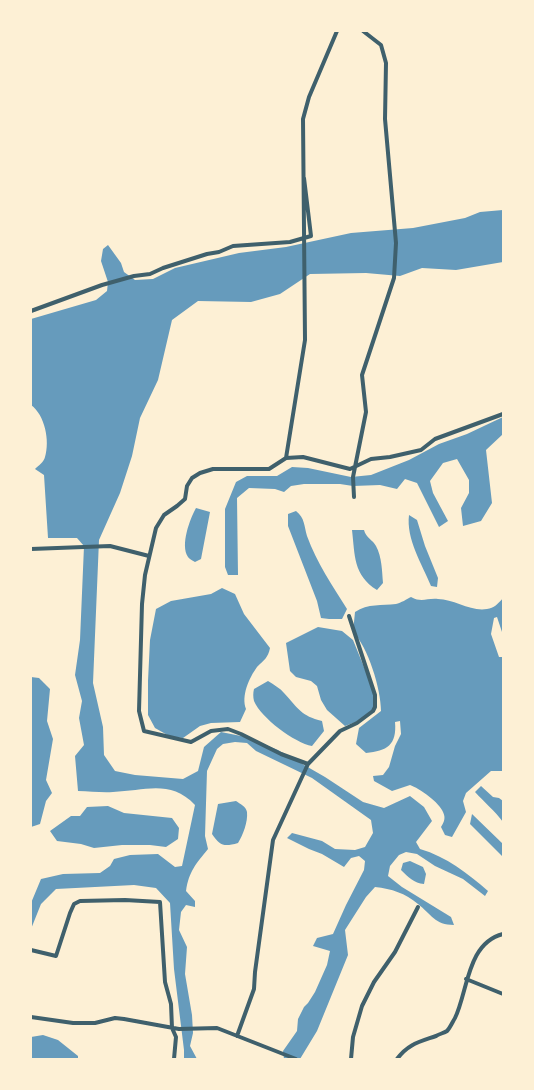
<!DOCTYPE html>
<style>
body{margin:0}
#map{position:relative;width:534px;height:1090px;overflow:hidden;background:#fdf0d5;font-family:"PT Sans Narrow",sans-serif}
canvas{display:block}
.frame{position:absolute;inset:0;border:32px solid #fdf0d5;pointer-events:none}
</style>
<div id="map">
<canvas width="534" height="1090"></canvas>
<div class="frame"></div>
</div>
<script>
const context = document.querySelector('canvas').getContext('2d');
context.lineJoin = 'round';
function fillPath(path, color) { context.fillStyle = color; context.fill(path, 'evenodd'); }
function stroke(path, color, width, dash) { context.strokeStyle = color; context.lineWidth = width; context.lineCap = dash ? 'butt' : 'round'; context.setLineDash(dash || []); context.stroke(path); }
const water = new Path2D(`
 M503,210V262L456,270L422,268L400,276L366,273L310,274L280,294L251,302L198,301L172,320L158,380L140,418L132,456L120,493L99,540L93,683L103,727L104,755L115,771L135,775L183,779L198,771L204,747L221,732L246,737L278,750L325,777L363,802L384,808L410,796L424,807L432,821L416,842L420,849C447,857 467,873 488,891L485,896L463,879L435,866L417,854L406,852L399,855L390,866L388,876L402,887L451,917L454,925C435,925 431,914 418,904C405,893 392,889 375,887L366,897L345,930L348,955L317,1031L300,1059H284L283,1051L297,1031L298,1019L304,1007L308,1003L315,992L327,965L330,951L313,946L317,938L333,934L346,905L364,870L365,861L359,856L351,858L344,867L322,854L309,849L287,838L292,833L322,841L335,849L355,850L365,847L373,833L371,820L312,778L256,751L247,743L235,742L223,744L217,749L207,771L205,836L208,849C196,864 189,871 186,891L195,901V907L186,905L181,912L179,930L187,947L185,974L192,1015L193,1033L190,1046L197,1059H184V1050L174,969L170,903L156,888L134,885L56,889L41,904L31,929V903L41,879L63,874L100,873L110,866L114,859L130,855L158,854L175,867L182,866L195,805C170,779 145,791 113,792C102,793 90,791 78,791L75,756L84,745L79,718L82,701L75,675L80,640L84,546L77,538H48L44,475L35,469C38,466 44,462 45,457C50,441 45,415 31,405V319L96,300L107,291L108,282L101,261L103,249L108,245L121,263L124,272L135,280L153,279L175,268L239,253L286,247L351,233L413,228L465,218L480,212Z
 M503,417V434L486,450L492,503L481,521L463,526L461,508L469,493V480L457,459L443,463L430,481L433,493L448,521L439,527L417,483L405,479L397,489L380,485L353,486L340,484H304L291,486L284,492L275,489L249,488L237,498L238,575H228L225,567V509L236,482L247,476H277L292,467L308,468L351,477L371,475L409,460L439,444L467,434Z
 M196,508L210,512L201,559L195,562C192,560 189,559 188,557C180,545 190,519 196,508Z
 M296,511C305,518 304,526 307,536C317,563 332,585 347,609L342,619H329L321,618L317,601L288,526V514Z
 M409,515L417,520L425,546L438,578L437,587L431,586C422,564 406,539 409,515Z
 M352,530H364C366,538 373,540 376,546C382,557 382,571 383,583L377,590C353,575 355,555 352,530Z
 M222,588L235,594L244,614L270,648C268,658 264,660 257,667C249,678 241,696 246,709L240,722L211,723L200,726L183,738L171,737L155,728L148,715V681L150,640L156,609L171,601L211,594Z
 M411,597C422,603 426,598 438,599C454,599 471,612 487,609C494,608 498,604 503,598V635L497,617L494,618L491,634L499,657H503V771H491L466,793L463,801L466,812L452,837L445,835L441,827C444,822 446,818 443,812C440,803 419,788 410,785L392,791L374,781L373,776L383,775L389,767L395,746L401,734L400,721L395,722C397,745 387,751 366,753L356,744L359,728L381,711C381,689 368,647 353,632L355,612C368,603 382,606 396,604C401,603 407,599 411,597Z
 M318,627L342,631L353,640L377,699L376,708L356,722L345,726L327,710L321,700L317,686L311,681L296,677L290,671L286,643Z
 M31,677L39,678L50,689L47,721L53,739L46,780L52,793L46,801L40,824L31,827Z
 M268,681C274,685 280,688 284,693C298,708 301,716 322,721L324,731L312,746C295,743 261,718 254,701C253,697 253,693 254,689Z
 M481,786L493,797L499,798L503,801V822C495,811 484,802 475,792Z
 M236,801C240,804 246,806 247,812C248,822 243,835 238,843C224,847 220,846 212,834L218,804Z
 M108,806L124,813L172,818L179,828L178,839L166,847L150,845H122L94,848L81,844L57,841L50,831L71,816H80L87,807Z
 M472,814L503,844V857L470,824Z
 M410,861L423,867L426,874L424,884C414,883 408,877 401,870L403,863Z
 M43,1035L58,1040L78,1056V1059H31V1037Z`);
const minor = new Path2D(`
 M31,311L102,285L134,276L150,274L163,268L207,254L219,252L233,246L290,242L311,236L304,178
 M286,458L305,340L303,119L309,97L337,31
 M354,497L353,477L366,412L362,375L394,278L396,243L385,119L386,63L381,45L363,31
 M31,549L110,546L149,556
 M308,764L281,754L241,734L228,729L211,731L191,742L144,731L139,711L142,604L145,575L156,528L164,515L177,506L185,499L187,486L192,478L200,473L213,469H269L286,458L303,457L350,469L371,459L390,457L421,450L435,439L503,414
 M31,950L56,956L70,913L74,904L80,901L125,900L160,902L165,982L171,1004L172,1028L176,1037L174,1059
 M466,979L503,994
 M31,1017L73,1023H95L115,1018L124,1019L179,1029L217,1028L296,1059
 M237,1036L254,989L255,972L273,840L308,764L340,731L357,723L373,711L375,707V695L349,616
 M351,1059L353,1037L362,1006L374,982L395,952L418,907
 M397,1059C408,1044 419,1042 436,1036C439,1034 444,1033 447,1031C450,1028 453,1021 455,1018C468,991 467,943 503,934`);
fillPath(water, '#669bbc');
stroke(minor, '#3f606c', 4);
</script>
